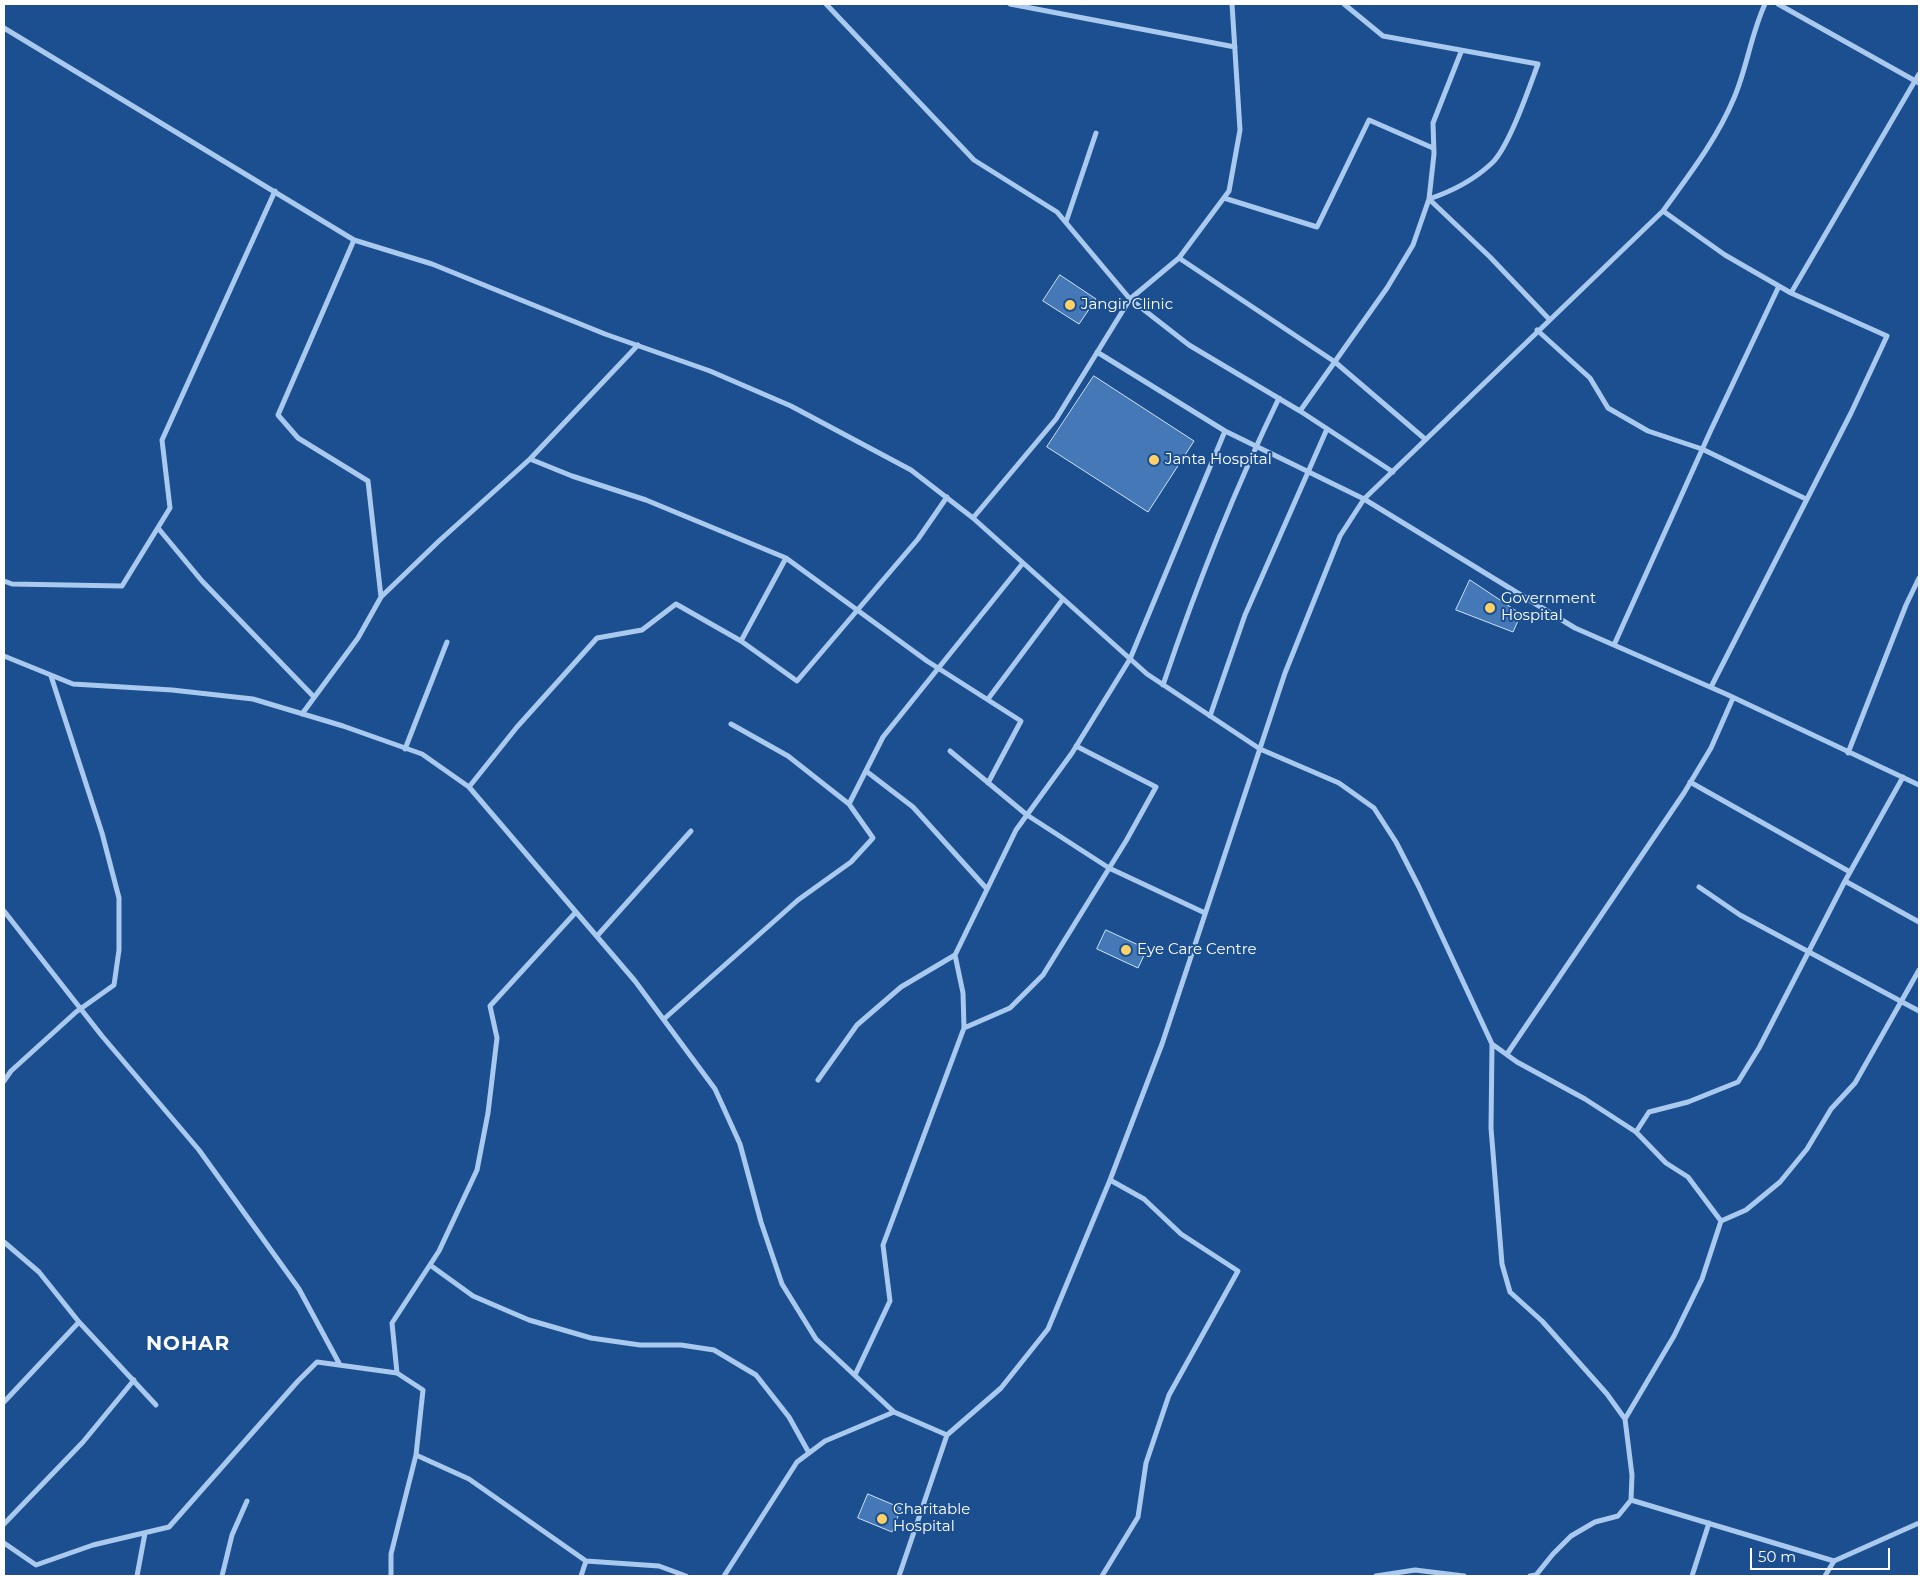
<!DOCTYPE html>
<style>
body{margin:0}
#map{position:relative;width:1923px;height:1580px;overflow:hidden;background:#1b4f8f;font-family:Montserrat,sans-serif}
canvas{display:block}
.frame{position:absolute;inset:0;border:5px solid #fff;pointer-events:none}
.scale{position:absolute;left:1750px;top:1548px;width:140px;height:22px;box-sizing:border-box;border:2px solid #fff;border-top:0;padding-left:6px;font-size:15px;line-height:18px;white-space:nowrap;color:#fff;-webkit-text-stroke:4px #1b4f8f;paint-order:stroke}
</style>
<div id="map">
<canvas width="1923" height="1580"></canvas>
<div class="frame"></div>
<div class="scale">50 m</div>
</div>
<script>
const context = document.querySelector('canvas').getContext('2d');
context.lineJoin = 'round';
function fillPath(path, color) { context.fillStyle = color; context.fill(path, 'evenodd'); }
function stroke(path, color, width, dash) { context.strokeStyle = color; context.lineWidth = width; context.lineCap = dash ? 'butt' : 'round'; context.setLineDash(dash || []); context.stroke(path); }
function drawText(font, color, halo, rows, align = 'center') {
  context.font = font + ' Montserrat,sans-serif'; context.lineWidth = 4; context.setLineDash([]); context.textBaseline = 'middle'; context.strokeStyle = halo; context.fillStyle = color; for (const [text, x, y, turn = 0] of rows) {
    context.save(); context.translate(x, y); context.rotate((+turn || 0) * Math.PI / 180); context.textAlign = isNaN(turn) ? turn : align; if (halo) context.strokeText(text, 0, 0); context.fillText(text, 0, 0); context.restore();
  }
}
const building = new Path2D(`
 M1060,275L1096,299L1079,324L1043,301Z
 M1094,376L1194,441L1148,512L1047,447Z
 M1470,580L1521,614L1513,632L1456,610Z
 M1106,930L1147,949L1138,968L1097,949Z
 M868,1494L901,1508L892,1532L858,1518Z`);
const minor = new Path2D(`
 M826,4L974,160L1057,212L1130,299L1189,345L1300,411L1393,472
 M1010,4L1235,47
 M1344,4L1383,36L1538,64C1529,88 1509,147 1492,163C1474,180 1453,191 1429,199L1490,257L1549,319
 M1778,4L1919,83
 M4,28L354,240L432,264L605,334L710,371L791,406L911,470L973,518L1147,674L1260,749L1339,783L1374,808L1396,842L1419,887L1492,1044L1517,1062L1585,1099L1636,1132L1666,1163L1688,1177L1721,1221L1746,1210L1780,1182L1807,1149L1831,1109L1855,1083L1919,970
 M1224,198L1317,227L1369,120L1433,148
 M1663,211L1725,255L1791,293L1887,336L1851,413L1711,687
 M1066,222L1096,133
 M354,240L278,415L298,438L368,481L381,597
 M1179,258L1335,362L1425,439
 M1791,293L1919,74
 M1537,330L1590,378L1608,408L1648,431L1702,449L1806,499
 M1097,352L1225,431L1364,499L1575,628L1726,694L1919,785
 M1300,411L1387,288L1413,245L1429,199L1434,154L1433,123L1461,52
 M530,459L572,476L646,500L786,558L927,661L1021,721L988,783
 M973,518L1056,419L1130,299L1179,258L1229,191L1240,130L1232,4
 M158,528L202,581L314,697
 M4,581L12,584L122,586L170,508L162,440L275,191
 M741,641L786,558
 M1614,645L1710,432L1779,286
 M4,656L73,684L172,690L253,699L343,726L422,754L469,787L635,981L715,1089L740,1144L761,1222L782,1284L816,1339L894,1412L947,1435
 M1163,685C1196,587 1234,491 1279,398
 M988,699L1063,599
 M302,714L358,638L381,597L439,541L530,459L638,345
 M1210,716L1245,615L1327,429
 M405,749L447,642
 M950,751L1027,815L1109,868L1205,913
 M1848,753L1906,605L1919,578
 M866,771L913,807L987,889
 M1690,782L1850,872
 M469,787L517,727L597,638L642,630L676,604L741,641L797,681L918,539L947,497
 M849,804L883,737L1023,563
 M1845,881L1919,922
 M1699,887L1740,915L1919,1011
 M4,911L102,1036L199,1150L299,1289L340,1365
 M597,936L691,831
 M664,1019L798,900L851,862L873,838L849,804L788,756L731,724
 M964,1028L1010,1008L1043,975L1126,841L1156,787L1076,746
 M1492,1044L1491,1128L1502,1264L1510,1292L1542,1321L1607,1394L1625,1419L1632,1475L1631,1500L1618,1516L1595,1522L1571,1536L1553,1554L1536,1575L1530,1576
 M1507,1054L1684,793L1711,748L1733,698
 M818,1080L857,1025L901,987L955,955
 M4,1081L11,1071L76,1012L114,985L119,950V898L102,833L51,676
 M1636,1132L1649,1112L1688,1102L1738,1082L1759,1048L1845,881L1903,777
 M4,1242L39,1272L79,1322L156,1405
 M430,1265L473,1296L529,1320L591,1338L640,1345H681L714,1350L756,1375L789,1417L809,1453
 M855,1375L890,1301L883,1245L964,1028L963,993L955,955L1016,830L1072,753L1130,659L1225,431
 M4,1402L79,1322
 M1625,1419L1674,1336L1702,1279L1721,1221
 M416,1455L469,1479L586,1561
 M1631,1500L1834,1561L1919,1523
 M4,1524L83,1442L134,1380
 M4,1543L36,1565L93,1545L169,1527L298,1381L317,1362L397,1373
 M137,1576L145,1533
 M222,1576L232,1535L247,1501
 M391,1576V1554L416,1455L423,1390L397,1373L392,1323L439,1251L477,1170L488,1113L497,1038L490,1006L576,912
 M581,1576L586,1561L659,1566L686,1576
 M724,1576L797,1462L825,1441L894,1412
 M899,1576L947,1435L1001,1388L1048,1329L1110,1180L1162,1044L1285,673L1340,536L1364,499L1663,211C1689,175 1717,139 1734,98C1747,68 1751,34 1765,4
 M1102,1576L1138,1517L1146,1463L1169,1395L1238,1271L1181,1234L1144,1199L1110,1180
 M1376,1576L1415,1570L1464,1576
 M1692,1576L1709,1523
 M1825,1576L1834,1561`);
const markers = [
 [1070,305,6,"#ffd166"],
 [1154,460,6,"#ffd166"],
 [1490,608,6,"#ffd166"],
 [1126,950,6,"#ffd166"],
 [882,1519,6,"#ffd166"]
];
const poiNames = [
 ["Jangir Clinic",1081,305],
 ["Janta Hospital",1165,460],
 ["Government",1501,599],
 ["Hospital",1501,616],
 ["Eye Care Centre",1137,950],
 ["Charitable",893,1510],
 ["Hospital",893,1527]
];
const districtNames = [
 ["NOHAR",188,1344]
];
fillPath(building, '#4478b7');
stroke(building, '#cfe3fa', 1);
stroke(minor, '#a9c9ee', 5);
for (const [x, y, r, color] of markers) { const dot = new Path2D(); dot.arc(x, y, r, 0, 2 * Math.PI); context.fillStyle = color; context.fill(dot); stroke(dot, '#1b4f8f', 2); }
drawText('15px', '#fff', '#1b4f8f', poiNames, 'left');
context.letterSpacing = '1px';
drawText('bold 20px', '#fff', '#1b4f8f', districtNames);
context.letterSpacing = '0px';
</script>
